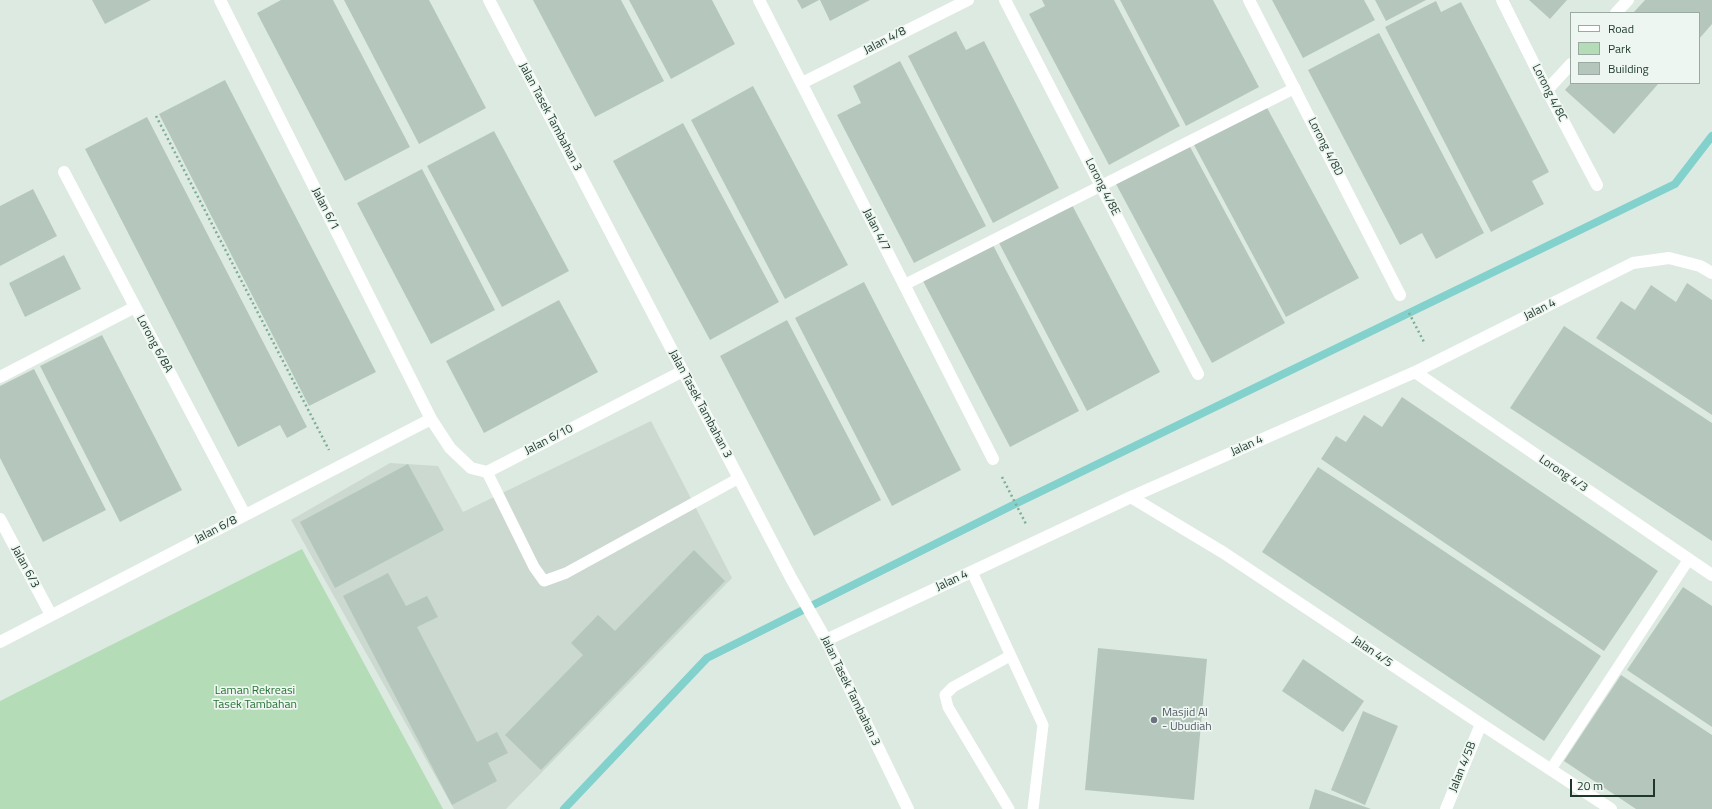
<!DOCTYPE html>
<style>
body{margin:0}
#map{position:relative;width:1712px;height:809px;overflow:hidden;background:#ddeae1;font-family:"Titillium Web",sans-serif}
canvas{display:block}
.legend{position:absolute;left:1570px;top:12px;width:130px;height:72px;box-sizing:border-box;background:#edf6f0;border:1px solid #9aaaa2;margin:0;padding:5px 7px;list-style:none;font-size:12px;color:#1e392c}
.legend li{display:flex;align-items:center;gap:8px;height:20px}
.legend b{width:20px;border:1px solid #9aaaa2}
.scale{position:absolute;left:1570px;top:779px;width:85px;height:18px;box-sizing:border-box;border:2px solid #1e392c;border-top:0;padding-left:5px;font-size:12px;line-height:14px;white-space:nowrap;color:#1e392c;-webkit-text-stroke:3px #edf6f0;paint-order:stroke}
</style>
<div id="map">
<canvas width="1712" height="809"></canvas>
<ul class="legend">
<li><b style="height:5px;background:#fff"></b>Road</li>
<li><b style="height:11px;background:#b4dcb6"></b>Park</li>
<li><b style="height:11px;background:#b5c7bc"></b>Building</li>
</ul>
<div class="scale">20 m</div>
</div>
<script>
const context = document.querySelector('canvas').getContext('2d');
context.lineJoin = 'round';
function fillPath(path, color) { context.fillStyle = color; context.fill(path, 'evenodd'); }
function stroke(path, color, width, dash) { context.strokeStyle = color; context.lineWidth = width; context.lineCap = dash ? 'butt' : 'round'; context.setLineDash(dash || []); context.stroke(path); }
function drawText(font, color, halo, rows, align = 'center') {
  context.font = font + ' "Titillium Web",sans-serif'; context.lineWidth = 3.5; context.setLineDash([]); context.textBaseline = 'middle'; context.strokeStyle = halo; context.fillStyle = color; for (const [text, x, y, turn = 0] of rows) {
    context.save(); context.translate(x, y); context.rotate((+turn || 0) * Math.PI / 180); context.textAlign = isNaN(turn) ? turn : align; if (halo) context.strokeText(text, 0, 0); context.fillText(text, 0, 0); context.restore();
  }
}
const built = new Path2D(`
 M651,421L732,578L506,809H454L291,520L390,463L438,466L463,512Z`);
const green = new Path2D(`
 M302,549L443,809H0V701Z`);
const stream = new Path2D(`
 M564,809L707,658L1011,506L1675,184L1712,136`);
const building = new Path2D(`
 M92,0H151L105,24Z
 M281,0H333L410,147L345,181L257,13Z
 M344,0H429L486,108L419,144Z
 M533,0H621L664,81L595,117Z
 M629,0H712L735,44L671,79Z
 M797,0H819L802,9Z
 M820,0H870L830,21Z
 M1042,0H1114L1180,126L1109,165L1029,14L1045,6Z
 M1120,0H1213L1259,87L1186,126Z
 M1272,0H1364L1375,20L1303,58Z
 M1375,0H1426L1386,21Z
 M1529,0H1567L1550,19Z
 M1645,0H1712V24L1699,39V13H1633Z
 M1436,1L1441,12L1461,2L1549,172L1532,181L1544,204L1491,232L1385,27Z
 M956,31L966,50L984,41L1059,188L993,223L908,56Z
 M1379,33L1484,233L1436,259L1422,233L1400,245L1308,70Z
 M900,61L986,226L914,263L837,115L861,103L853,86Z
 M225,80L376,372L309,406L159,114Z
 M1571,83H1659L1614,134L1565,90Z
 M753,86L848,265L785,299L691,120Z
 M1265,104L1359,278L1286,317L1193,143Z
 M147,117L307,427L287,438L280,425L238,447L85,149Z
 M683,123L779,302L710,340L613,161Z
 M494,131L569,271L502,307L427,166Z
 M1189,145L1285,323L1212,363L1116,184Z
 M422,169L495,310L431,344L357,203Z
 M33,189L57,236L0,266V206Z
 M1071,203L1160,372L1087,411L998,241Z
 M993,245L1079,411L1010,447L923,281Z
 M64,255L81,289L25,317L9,283Z
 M864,282L961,470L892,506L795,318Z
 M1687,283L1712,300V415L1596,338L1621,301L1635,310L1651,285L1676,302Z
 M559,300L598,372L484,433L446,361Z
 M787,320L881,500L814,536L720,356Z
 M1564,326L1712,423V541L1510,408Z
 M102,335L182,490L120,522L40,366Z
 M34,369L106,510L43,542L0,458V386Z
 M1402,397L1658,571L1604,651L1321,459L1336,436L1346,442L1364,415L1382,427Z
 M408,464L444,530L335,588L300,522Z
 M1318,467L1601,656L1544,741L1262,552Z
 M694,550L725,581L541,770L505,735L583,655L571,643L598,615L615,631Z
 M388,573L406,606L427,596L438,617L417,627L477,742L497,732L508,753L488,763L497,781L452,805L343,596Z
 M1683,587L1712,606V727L1627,670Z
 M1098,648L1207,659L1194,800L1085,790Z
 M1303,659L1364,701L1343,732L1282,691Z
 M1621,675L1712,735V809H1636L1564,761Z
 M1363,711L1398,726L1365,805L1331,790Z
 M1315,789L1371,809H1309Z`);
const path = new Path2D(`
 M156,116L329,450
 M1409,313L1425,344
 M1002,477L1026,524`);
const lane = new Path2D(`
 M904,285L1295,88
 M487,472L534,567L544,581L566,573L739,478
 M972,572L1043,725L1033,809
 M1551,769L1689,559
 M1009,809L948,707L945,695L953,687L1010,656`);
const street = new Path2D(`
 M220,0L431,419L450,448L471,468L487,472L683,371
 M489,0L791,578L826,640L908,809
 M759,0L993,459
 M1005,0L1198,374
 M1249,0L1400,295
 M1502,0L1547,90L1597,185
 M1616,13L1628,0
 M802,83L968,0
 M1547,90L1571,64
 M64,172L245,515
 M1415,372L1712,575
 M0,377L135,307
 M1131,497L1224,553L1481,724L1611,809
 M0,519L51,615
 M826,640L1131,497L1415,372L1633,263L1669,258L1700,266L1712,273
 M0,642L431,419
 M1446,809L1481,724`);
const markers = [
 [1154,720,4,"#6b7280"]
];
const streetNames = [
 ["Jalan 4/8",885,41,-27],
 ["Lorong 4/8C",1549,93,63],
 ["Jalan Tasek Tambahan 3",550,117,62],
 ["Lorong 4/8D",1325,147,63],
 ["Lorong 4/8E",1102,187,63],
 ["Jalan 6/1",325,209,63],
 ["Jalan 4/7",876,230,63],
 ["Jalan 4",1540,310,-27],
 ["Lorong 6/8A",154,344,62],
 ["Jalan Tasek Tambahan 3",700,404,62],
 ["Jalan 6/10",549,440,-27],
 ["Jalan 4",1247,446,-24],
 ["Lorong 4/3",1563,474,34],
 ["Jalan 6/8",216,530,-27],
 ["Jalan 6/3",25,567,62],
 ["Jalan 4",952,581,-25],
 ["Jalan 4/5",1372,652,34],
 ["Jalan Tasek Tambahan 3",850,691,64],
 ["Jalan 4/5B",1463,767,-68]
];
const parkNames = [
 ["Laman Rekreasi",255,691],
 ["Tasek Tambahan",255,705]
];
const worshipNames = [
 ["Masjid Al",1162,713],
 ["- Ubudiah",1162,727]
];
fillPath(built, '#cbd9d0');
fillPath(green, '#b4dcb6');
stroke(stream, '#82d1cc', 8);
fillPath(building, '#b5c7bc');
stroke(path, '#7cae93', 2.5, [2, 3]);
stroke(lane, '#fff', 11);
stroke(street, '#fff', 12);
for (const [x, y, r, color] of markers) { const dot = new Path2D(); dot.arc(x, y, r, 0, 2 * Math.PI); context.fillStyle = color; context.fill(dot); stroke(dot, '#edf6f0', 1.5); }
drawText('12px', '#1e392c', '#edf6f0', streetNames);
drawText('12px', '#287134', '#edf6f0', parkNames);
drawText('12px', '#5b616d', '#edf6f0', worshipNames, 'left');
</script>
